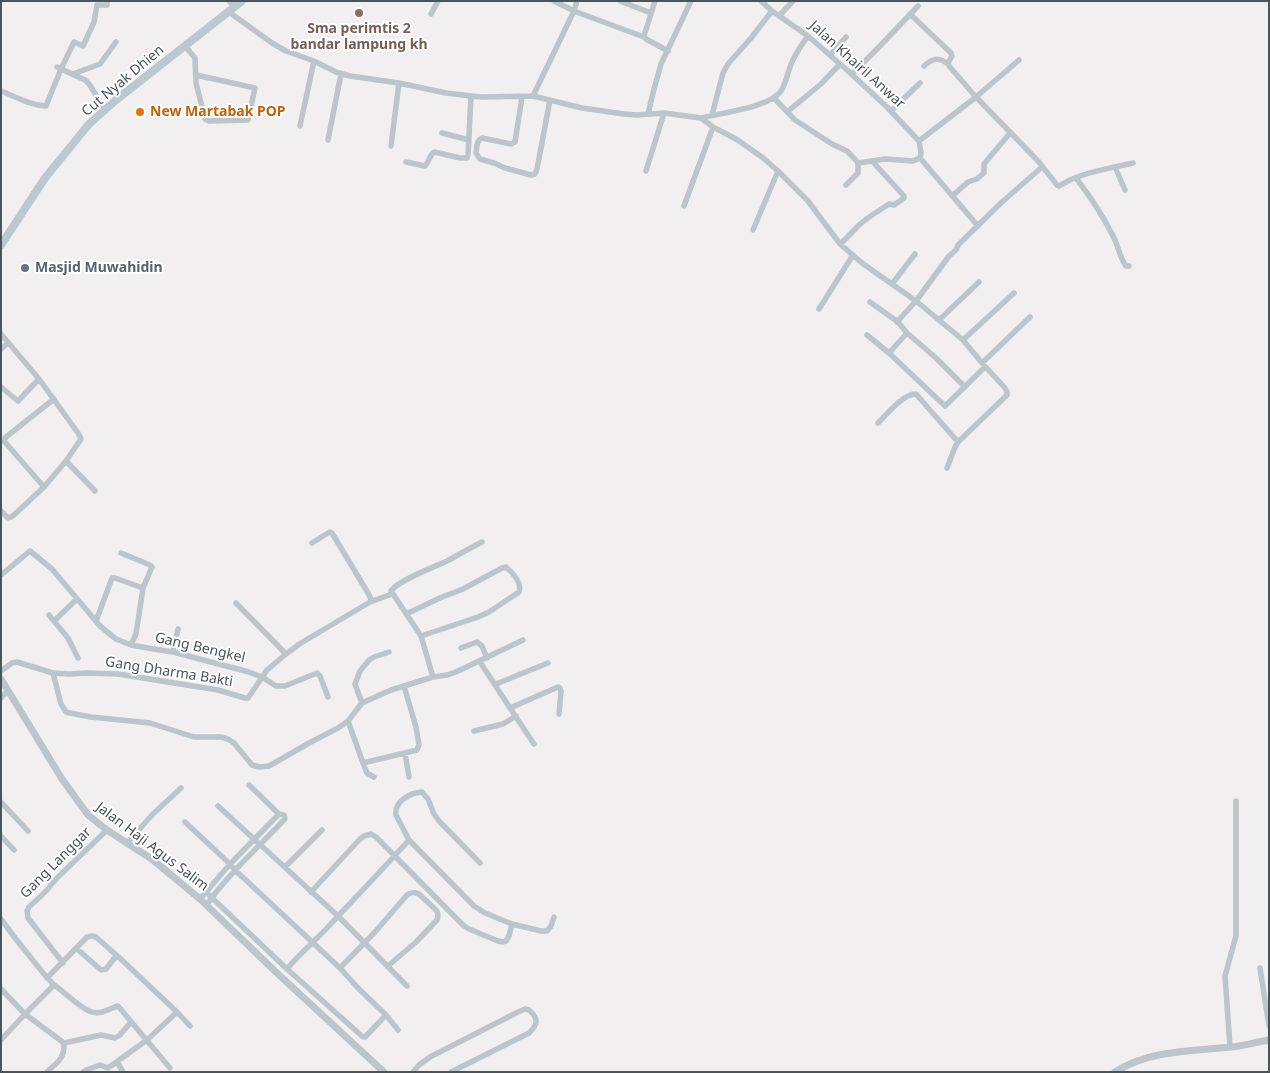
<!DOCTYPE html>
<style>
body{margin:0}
#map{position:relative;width:1270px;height:1073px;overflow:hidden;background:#f1efef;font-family:"Noto Sans",sans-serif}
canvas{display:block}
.frame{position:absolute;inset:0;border:2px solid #48555a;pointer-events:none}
</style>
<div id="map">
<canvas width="1270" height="1073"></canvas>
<div class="frame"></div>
</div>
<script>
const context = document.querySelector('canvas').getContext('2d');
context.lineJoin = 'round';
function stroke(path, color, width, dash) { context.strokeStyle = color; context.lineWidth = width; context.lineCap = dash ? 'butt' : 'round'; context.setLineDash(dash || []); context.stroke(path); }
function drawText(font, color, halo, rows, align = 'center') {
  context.font = font + ' "Noto Sans",sans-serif'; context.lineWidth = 4; context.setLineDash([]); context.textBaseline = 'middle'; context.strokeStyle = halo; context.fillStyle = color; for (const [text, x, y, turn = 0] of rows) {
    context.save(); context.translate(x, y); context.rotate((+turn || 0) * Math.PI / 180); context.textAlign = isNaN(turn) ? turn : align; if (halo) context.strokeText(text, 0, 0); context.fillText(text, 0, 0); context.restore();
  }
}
const minor = new Path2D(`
 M229,1L235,7
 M554,1L574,11L644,37
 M620,1L651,13
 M655,1L644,36L646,39L668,51
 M761,1L772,11L808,36L848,71L887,107L919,141L921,153L920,158
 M229,12L272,43L286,51L314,61L336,72L350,76L399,83L446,93L471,96L482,97L533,96L582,108L624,114L637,115L664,113L701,118L713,127L736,139L762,157L778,171L808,201L840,244L862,263L916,301L963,340L982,363L1005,388L1007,392V395L958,442L955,447L947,468
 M431,14L438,1
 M910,14L951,53L952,56L948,63L949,66L976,97L1038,161L1057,185L1059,186C1063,184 1066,182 1070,180C1089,171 1112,168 1133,163
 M779,16L793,1
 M185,46L195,58L196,83L205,119L209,121L248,120L255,88L196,75
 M830,55L846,37
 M924,66C933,58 938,57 948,64
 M57,67L85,80L89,84L105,109
 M73,74L100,64L116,42
 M852,74L877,49L918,6
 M1,91C16,97 30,105 46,106L61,69L74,42L83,46L94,22L97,5H107V1
 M533,96L574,11L577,1
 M522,97L515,142L511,144L482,138C476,140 477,148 476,153L480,159L494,163L505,168L531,175L535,174L537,169L550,100
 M774,98L795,120L832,144L847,151L852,156L858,163L885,159L913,161L920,158
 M891,111L920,83
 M787,112L821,84L840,64
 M648,114L654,89L661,64L691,1
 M712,115L723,73L728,64L751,38L772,11
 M701,118C720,113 769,108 781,91C786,83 788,71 792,62C796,53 802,44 808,36
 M300,126L314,61
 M442,133L469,140
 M328,140L341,74
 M919,141L976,97L1019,60
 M391,146L399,83
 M920,158L978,226
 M406,162L425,166C429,162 429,157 433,153L435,152L460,158H467L468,155L471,96
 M1115,167L1125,190
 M646,171L664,113
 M1076,178C1089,195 1102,214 1112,234C1118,244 1119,257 1126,266H1129
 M846,185L858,173V163
 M952,196L968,182L977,179L984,173V164L1010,133
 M684,206L713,127
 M753,230L778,171
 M840,244C847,238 852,232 858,226C867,217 879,211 889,204L894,205L904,198V196L872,161
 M892,284L915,254
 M870,302L898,322L907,333L936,358L965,387
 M819,309L853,255
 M939,320L979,282
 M897,322L916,301L949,256L956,250L958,245L1002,202L1042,167
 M907,333L889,353L945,406L985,367
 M1,334L39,379L78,433L81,439L66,461L44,487L15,514L11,517L8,518L1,511
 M867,335L889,353
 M963,340L1014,293
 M1,349L8,343
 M982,363L1030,317
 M1,387L18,401L39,379
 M878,423C886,415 904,393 916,394L958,442
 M66,461L95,491
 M44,487L4,441L6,437L54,399
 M121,553L150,565L152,567L143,588
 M1,575L30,551L52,569L100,626L116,639L131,645L148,648L173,652L249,672L262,677L276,686H285L317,673L320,676L328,697
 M370,602L392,594
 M236,603L286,654
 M406,614L442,597L463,589L502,568L506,567C513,573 522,583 519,592L489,612L478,617L421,636
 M49,615L68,638L78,658
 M54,621L77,599
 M96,621L112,578H115L143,588L136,634L131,645
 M461,648L477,642L482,646L487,658
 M173,652L178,629
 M480,662L510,708L558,687L560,688L561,691L559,714
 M1,671L12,663L17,662L53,673L69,674L87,673L118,674L218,690L245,698H248L267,670L286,654L301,643L370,602L371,599L368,593L332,533L330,532L328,533L312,543
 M53,673L61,704L66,712L70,713L91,717L150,723L194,737H221L228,739L234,743L252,765L259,767L269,766L309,743L338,728L348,721L362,703L391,690L433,677L447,675L456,672L523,640
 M433,677L421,636L391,591C397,581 434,567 447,561C458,555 470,548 482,542
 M496,684L548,663
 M1,698L8,690
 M362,703L355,684L360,671L369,660L374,657L389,652
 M510,708L534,744
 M348,721L363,763L417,750L419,745L416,727L404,686
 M474,731L503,724L516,716
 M405,753L409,777
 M363,763L367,773L374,777
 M249,785L279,814
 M1,802L28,831
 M218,806L338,916L407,986
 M185,822L230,864L235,870L340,968L358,988L386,1015L365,1037H363L287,969C299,954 314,942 327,928C354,899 382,870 409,840
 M1,836L14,850
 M127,843L153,814L181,788
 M285,867L322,830
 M311,892L360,839L364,836L371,834L376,837L463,925L469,929L498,941L503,942L506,941L509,936L512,924L485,913L474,906L409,840L396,815C394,802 409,793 422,792L428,799L434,814L439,821L480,863
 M209,895L287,969
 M200,899L230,864L279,814L284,815L285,819L283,821C257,848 229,874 207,904
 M1,919L15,938L44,974L53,984V986L25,1014L1,1040
 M512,924L541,931H547L551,926L554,917
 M76,948L101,970L106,969L116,956
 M63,963L28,918L27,911L29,907L45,892L57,878L107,830
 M340,968L375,932L407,895C411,892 414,892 419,894L436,910C439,914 438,916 437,920L416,942L388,966
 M1260,968L1269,1026
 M47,978L87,937L92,936L96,937L124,962L177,1012L147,1040L108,1068L100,1065L86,1070L83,1072
 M53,984C62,990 82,1010 92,1012C101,1015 111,1008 118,1006L170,1068
 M1,989L25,1014L64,1043L101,1035L115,1038L120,1035L131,1022
 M177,1012L190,1026
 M386,1015L398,1030
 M1230,1047L1225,976L1236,936V801
 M117,1062L123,1072
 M47,1072C57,1062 65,1059 64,1043
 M413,1072L419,1065L430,1057L518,1012L525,1009L529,1010C539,1019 538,1024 529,1033L451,1072`);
const tertiary = new Path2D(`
 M1,679L62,779L88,815L107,830L153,860L200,899L278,974L384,1072
 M1115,1072C1148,1050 1193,1051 1231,1047C1244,1046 1256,1042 1269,1040`);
const secondary = new Path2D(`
 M1,245L45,178L89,124L116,100L242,1`);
const markers = [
 [359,13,5,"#8d6e63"],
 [140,112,5,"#e8710a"],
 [25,268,5,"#6b7280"]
];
const educationNames = [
 ["Sma perimtis 2",359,29],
 ["bandar lampung kh",359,45]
];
const streetNames = [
 ["Jalan Khairil Anwar",857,65,42],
 ["Cut Nyak Dhien",123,81,-40],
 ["Gang Bengkel",200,648,13],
 ["Gang Dharma Bakti",169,672,9],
 ["Jalan Haji Agus Salim",152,847,37],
 ["Gang Langgar",56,863,-45]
];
const foodNames = [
 ["New Martabak POP",150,112]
];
const worshipNames = [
 ["Masjid Muwahidin",35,268]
];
stroke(minor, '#bbc5ca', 5.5);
stroke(tertiary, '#bbc5ca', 7);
stroke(secondary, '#bcc8cf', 8);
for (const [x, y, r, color] of markers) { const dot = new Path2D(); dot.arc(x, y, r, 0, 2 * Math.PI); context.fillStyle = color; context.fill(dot); stroke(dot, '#fff', 2); }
drawText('bold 14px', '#785e54', '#fff', educationNames);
drawText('14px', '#48555a', '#fff', streetNames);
drawText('bold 14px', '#c56008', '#fff', foodNames, 'left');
drawText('bold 14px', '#5b616d', '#fff', worshipNames, 'left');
</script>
